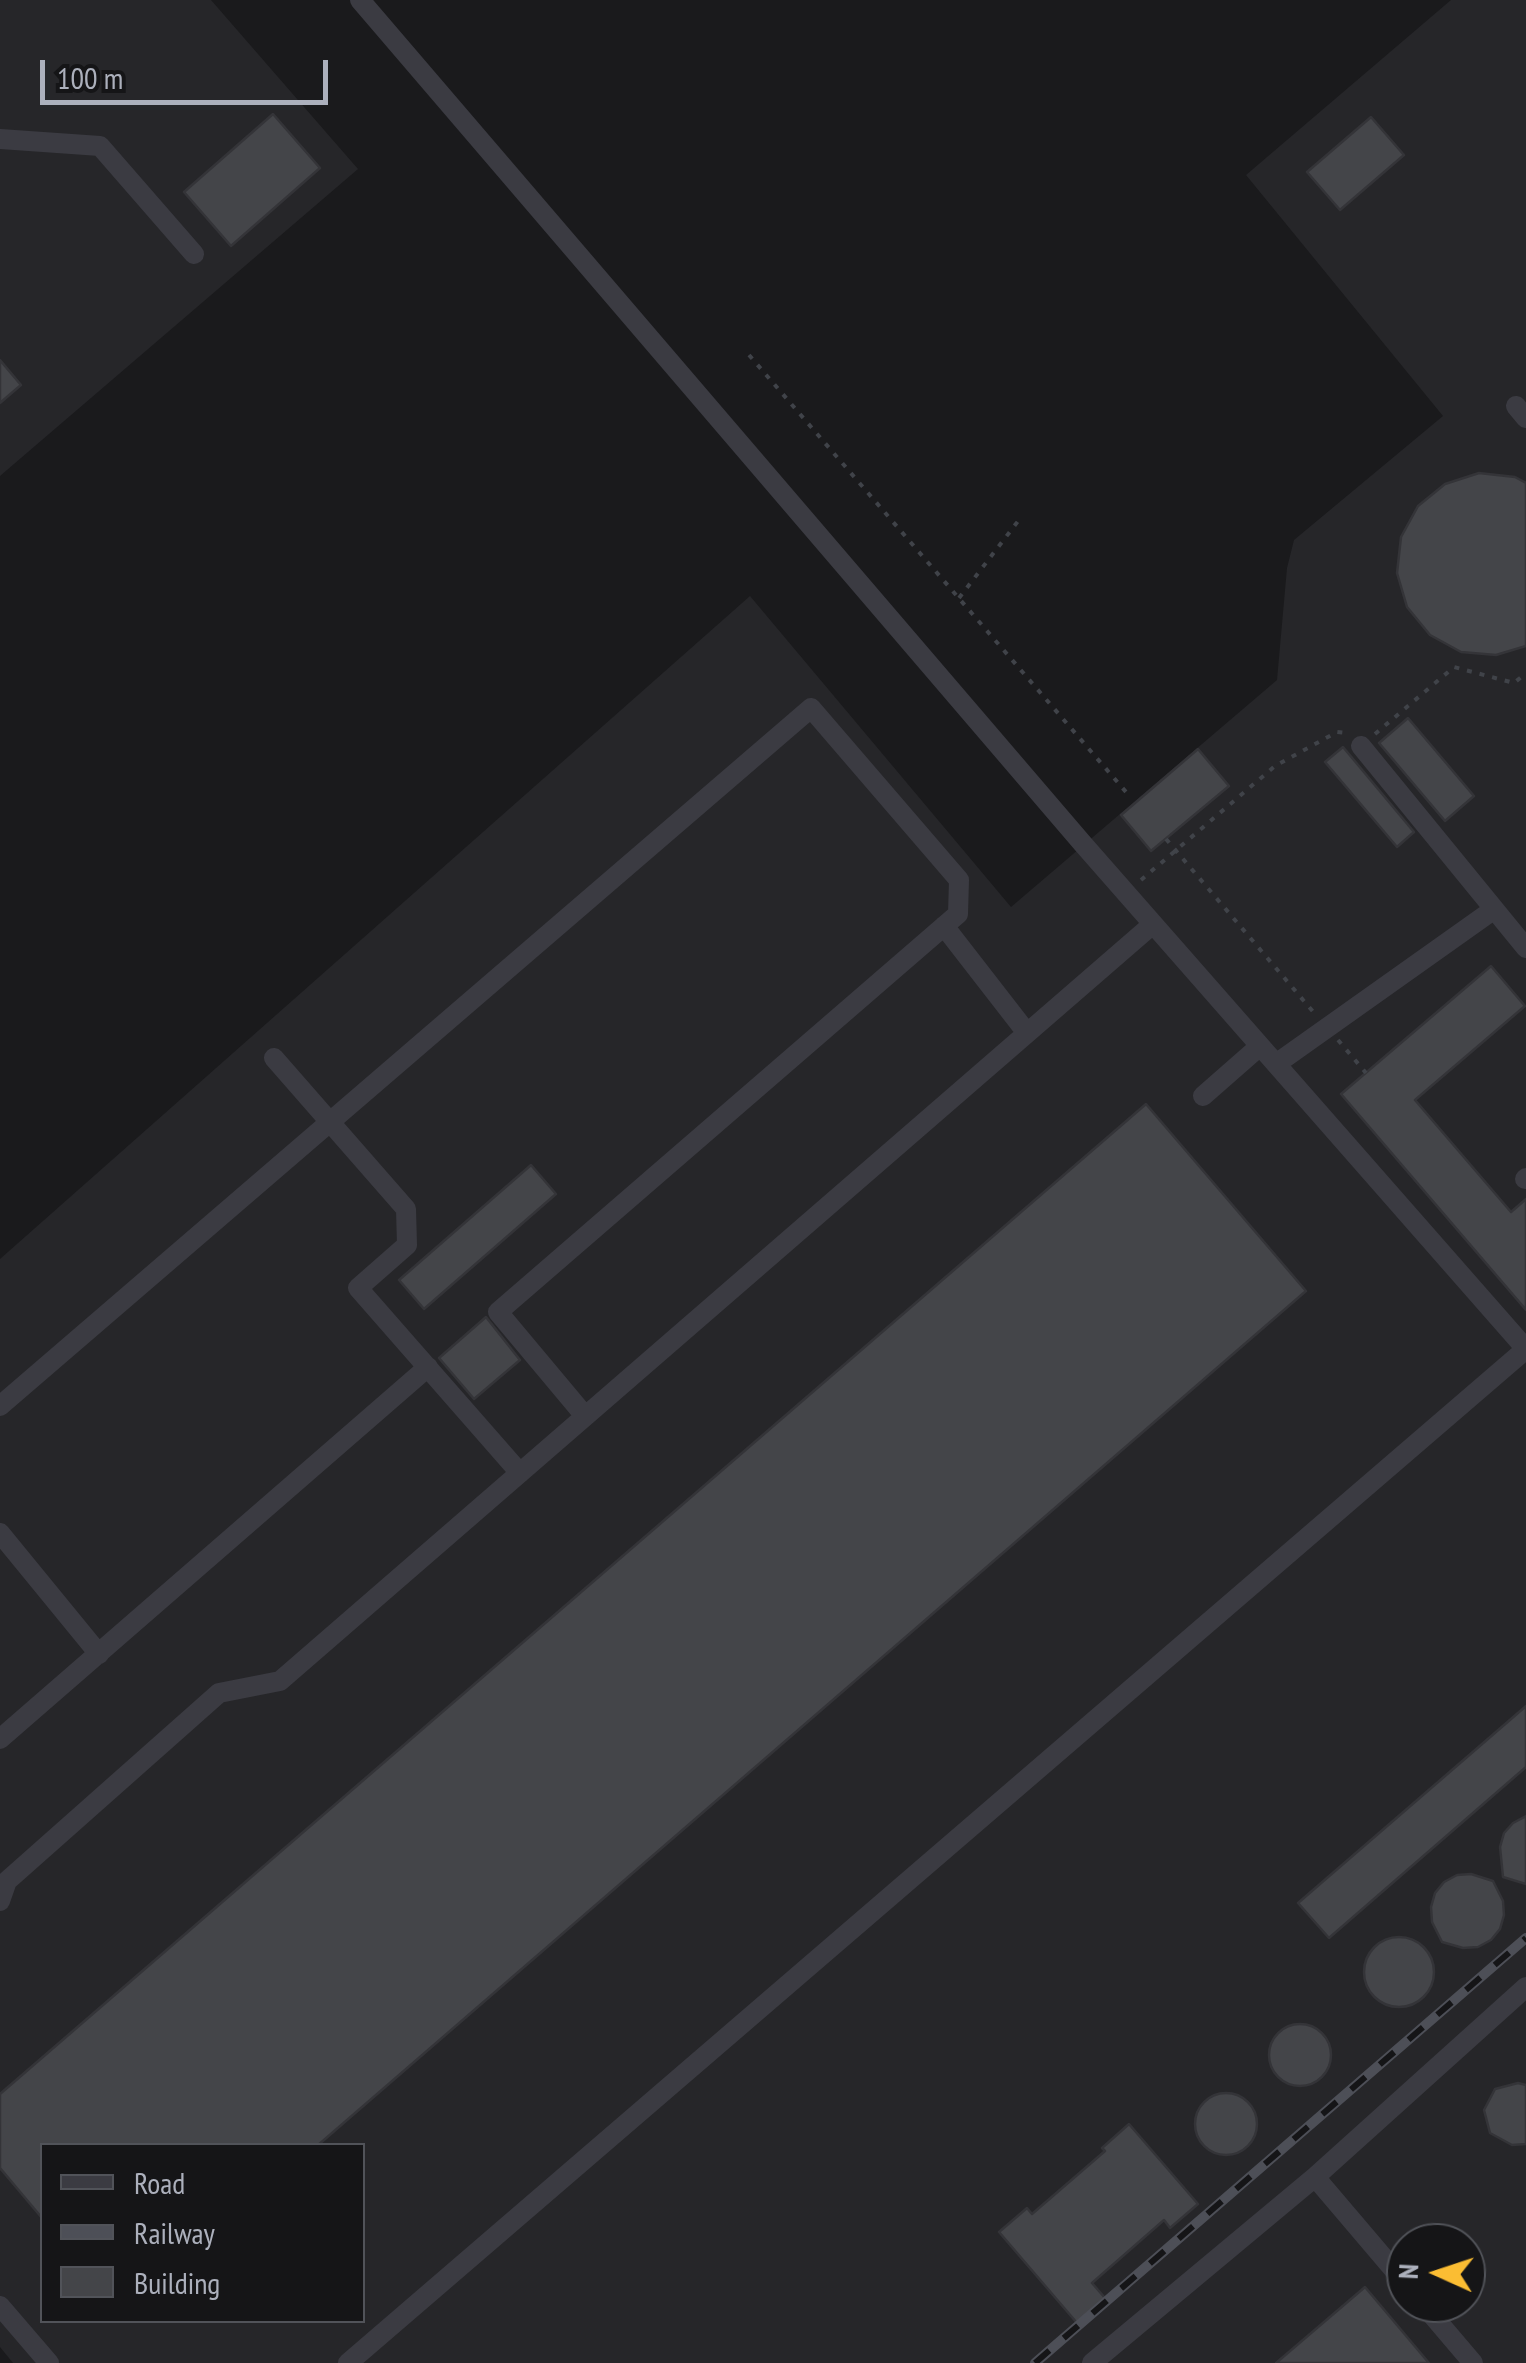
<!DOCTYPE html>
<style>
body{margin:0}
#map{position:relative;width:1526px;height:2363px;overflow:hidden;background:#1a1a1c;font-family:"PT Sans Narrow",sans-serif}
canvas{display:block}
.legend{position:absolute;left:40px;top:2143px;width:325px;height:180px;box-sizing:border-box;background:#151517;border:2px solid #515359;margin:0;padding:12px 18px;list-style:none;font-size:30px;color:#acb0bc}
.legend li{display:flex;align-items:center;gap:20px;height:50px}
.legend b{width:50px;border:2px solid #515359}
.north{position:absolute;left:1386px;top:2223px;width:100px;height:100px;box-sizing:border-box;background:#151517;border:2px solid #515359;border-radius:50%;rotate:273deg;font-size:28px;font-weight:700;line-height:40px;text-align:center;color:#acb0bc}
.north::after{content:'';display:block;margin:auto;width:35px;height:45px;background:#fbbd33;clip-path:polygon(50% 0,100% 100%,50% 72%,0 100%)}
.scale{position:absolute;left:40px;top:60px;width:288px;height:45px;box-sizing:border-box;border:5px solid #acb0bc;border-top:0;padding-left:12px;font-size:30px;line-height:35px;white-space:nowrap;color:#acb0bc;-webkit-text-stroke:8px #151517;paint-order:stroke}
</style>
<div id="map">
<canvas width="1526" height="2363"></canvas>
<ul class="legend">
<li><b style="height:12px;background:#3b3b42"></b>Road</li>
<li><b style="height:12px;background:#4d4f57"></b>Railway</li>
<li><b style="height:28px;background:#444549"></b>Building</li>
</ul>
<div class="north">N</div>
<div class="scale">100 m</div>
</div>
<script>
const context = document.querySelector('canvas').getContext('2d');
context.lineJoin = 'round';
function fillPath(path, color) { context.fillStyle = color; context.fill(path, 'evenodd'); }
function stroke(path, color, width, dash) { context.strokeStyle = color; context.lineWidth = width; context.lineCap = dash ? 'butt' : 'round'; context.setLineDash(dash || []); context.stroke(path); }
const built = new Path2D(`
 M0,0H211L358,169L0,476Z
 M1451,0H1526V2363H13L0,2347V1259L750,596L1011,907L1277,680L1287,568L1294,540L1443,416L1246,175ZM42,2146H362V2320H42ZM1406,2243H1466V2303H1406Z`);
const building = new Path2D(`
 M273,114L320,168L231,246L184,192Z
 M1371,117L1404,155L1340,210L1307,172Z
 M0,360L21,385L0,403Z
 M1479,473L1515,477L1526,483V646L1496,655L1461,652L1430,635L1407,607L1397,573L1401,537L1418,506L1445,484Z
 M1408,718L1474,796L1445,821L1379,743Z
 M1343,747L1414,832L1397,847L1325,762Z
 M1198,749L1229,786L1151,851L1121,815Z
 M1491,966L1525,1006L1415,1100L1511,1212L1526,1199V1310L1341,1094Z
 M1146,1104L1306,1291L317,2146H42V2218L0,2168V2094Z
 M531,1165L556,1194L424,1309L399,1280Z
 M486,1317L520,1360L474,1399L439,1358Z
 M1526,1706V1767L1329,1938L1298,1903Z
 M1526,1816V1884L1503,1877L1500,1847L1504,1833L1513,1823Z
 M1471,1874L1493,1881L1503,1901L1504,1915L1500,1929L1491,1940L1478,1947L1463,1948L1442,1942L1432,1922L1431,1907L1435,1893L1444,1882L1457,1875Z
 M1364 1972a35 35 0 1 1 70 0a35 35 0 1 1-70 0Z
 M1269 2055a31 31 0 1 1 62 0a31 31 0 1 1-62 0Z
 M1518,2083L1526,2085V2144L1512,2145L1490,2133L1484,2110L1495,2089Z
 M1195 2124a31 31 0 1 1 62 0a31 31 0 1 1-62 0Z
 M1129,2124L1198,2204L1170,2228L1164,2220L1092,2283L1105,2298L1077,2323L999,2232L1027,2208L1032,2214L1105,2151L1102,2148Z
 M1365,2287L1429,2363H1276Z`);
const path = new Path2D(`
 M749,355L1126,792
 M959,598L1022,516
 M1375,734L1454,667L1514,683L1526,673
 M1166,839L1315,1014
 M1141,880L1275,766L1337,732L1346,733
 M1338,1040L1366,1073`);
const minor = new Path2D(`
 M360,0L1083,844L1526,1349
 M0,139L100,146L194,254
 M1516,406L1526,418
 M1361,746L1526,948
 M944,926L1027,1033
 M274,1058L406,1209L407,1245L358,1288L520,1473
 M1276,1064L1493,910
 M1203,1096L1260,1046
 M1525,1179L1526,1178
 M0,1406L811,708L959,880L958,914L498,1312L585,1416
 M0,1533L99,1654
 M0,1739L428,1367
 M0,1901L7,1881L219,1693L280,1681L1153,924
 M1315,2177L1526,1987
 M1422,2303L1473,2363
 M0,2306L49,2363
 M348,2363L1526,1349
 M1092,2363L1315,2177L1406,2284`);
const rail = new Path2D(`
 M1035,2363L1526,1938`);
fillPath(built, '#262629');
fillPath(building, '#444549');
stroke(building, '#343438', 2.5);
stroke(path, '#404349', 4, [5, 8]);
stroke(minor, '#3b3b42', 20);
stroke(rail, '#4d4f57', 10);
stroke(rail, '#151517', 6, [19]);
</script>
